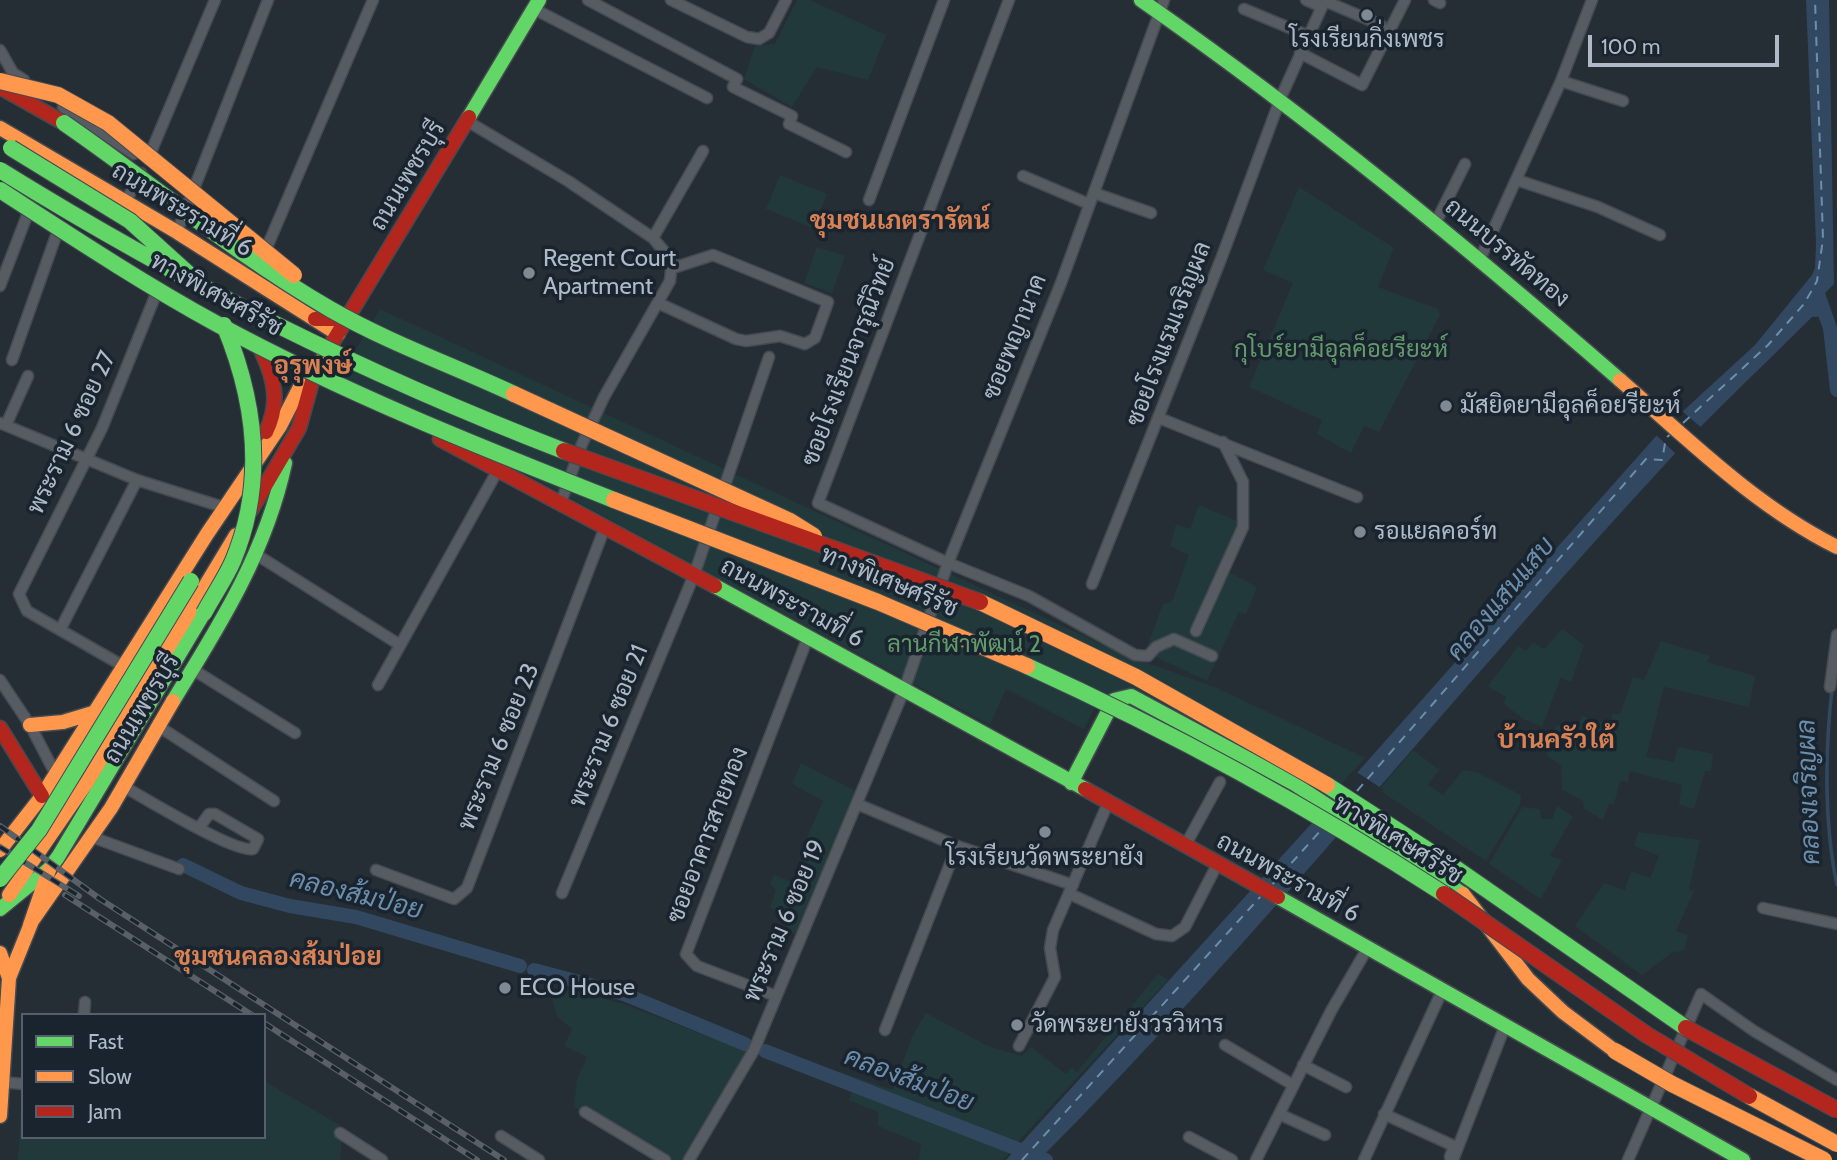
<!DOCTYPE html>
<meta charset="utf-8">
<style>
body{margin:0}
#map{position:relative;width:1837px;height:1160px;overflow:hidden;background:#262e35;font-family:Cabin,sans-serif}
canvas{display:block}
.legend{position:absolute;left:21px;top:1013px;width:245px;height:126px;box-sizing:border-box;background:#19242f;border:2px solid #55606c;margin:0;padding:9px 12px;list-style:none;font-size:21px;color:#aebac7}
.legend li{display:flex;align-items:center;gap:14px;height:35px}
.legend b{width:35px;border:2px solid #55606c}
.scale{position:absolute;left:1588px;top:35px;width:191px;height:32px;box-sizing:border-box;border:4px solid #aebac7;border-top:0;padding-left:9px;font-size:21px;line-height:24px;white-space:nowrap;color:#aebac7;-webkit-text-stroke:5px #19242f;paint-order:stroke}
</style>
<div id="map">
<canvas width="1837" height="1160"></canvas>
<ul class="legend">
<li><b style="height:9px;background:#63d668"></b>Fast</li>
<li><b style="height:9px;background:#ff974d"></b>Slow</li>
<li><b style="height:9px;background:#b3261e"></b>Jam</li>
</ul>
<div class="scale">100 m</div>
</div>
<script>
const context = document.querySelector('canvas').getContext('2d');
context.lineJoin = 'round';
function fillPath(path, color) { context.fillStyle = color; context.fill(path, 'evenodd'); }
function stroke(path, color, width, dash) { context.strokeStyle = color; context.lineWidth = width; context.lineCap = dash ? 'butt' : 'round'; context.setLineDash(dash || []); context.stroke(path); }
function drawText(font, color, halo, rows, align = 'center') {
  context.font = font + ' Cabin,Sarabun,sans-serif'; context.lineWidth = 7; context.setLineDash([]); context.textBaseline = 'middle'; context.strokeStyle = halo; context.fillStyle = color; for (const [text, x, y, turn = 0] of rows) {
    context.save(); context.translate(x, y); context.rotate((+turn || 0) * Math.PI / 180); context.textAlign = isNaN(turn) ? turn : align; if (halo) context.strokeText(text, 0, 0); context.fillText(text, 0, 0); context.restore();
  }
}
const green = new Path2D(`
 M797,0H810L886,35L868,80L817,67L792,107L744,79L755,46L775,44Z
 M780,175L827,194L813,228L766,209Z
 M1299,187L1394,248L1378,287L1438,309L1440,315L1379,432L1364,426L1351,453L1317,434L1322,420L1249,387L1293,283L1263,270Z
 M817,247L845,256L832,293L804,283Z
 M380,309L1120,653L1217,688L1365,758L1308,821L1096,705L1084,729L1006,689L990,725L567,496L339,378Z
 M1199,505L1237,521L1236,532L1191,632L1200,635L1229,572L1257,587L1246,614L1239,612L1207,681L1145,652L1163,604L1172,602L1189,555L1170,546L1176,524L1190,529Z
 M1562,629L1584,645L1571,682L1561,677L1542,727L1522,718L1504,704L1506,697L1488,686L1518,646L1526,651L1533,642L1544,649Z
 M1661,641L1710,656L1707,662L1755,676L1749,707L1664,687L1646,757L1674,762L1678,747L1713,754L1711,771H1705L1694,809L1679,804L1682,785L1630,771L1628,782L1620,781L1614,804H1609L1603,820L1584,809L1583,801L1562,790L1561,765L1548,757L1546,750L1539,748L1546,731L1553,732L1557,725L1576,733L1582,716L1611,725L1612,714H1620L1633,677L1644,680Z
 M1413,750L1439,770L1428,785L1443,795L1463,770L1476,772L1521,795L1520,805L1486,861L1379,790Z
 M801,763L859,793L799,936L787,931L791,916L770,908L776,890L770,884L774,875L792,882L803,859L802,849L823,801L792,784Z
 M1557,806L1573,817L1550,856L1562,860L1541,899L1489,864L1522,807L1540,809L1541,819H1552Z
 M1638,832L1700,840L1689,889L1694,891L1676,931L1688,935L1684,951L1673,952L1642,975L1575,926L1604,883L1625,890L1631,871L1650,878L1659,856L1634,846Z
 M1158,974L1168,980L1014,1146L821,1072L823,1066L893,1090L912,1037L926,1013L988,1046L1022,1056L1031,1047L1066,1074L1072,1067L1077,1072Z
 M563,987L626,1005L749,1052L684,1160H662L592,1122L574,1106L577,1079L587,1057L564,1046L572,1029L557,1016L552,999Z
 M264,1081L343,1127L340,1160H18L22,1094L23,1137H264Z
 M852,1090L1012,1150L1003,1160H919L921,1144L878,1126V1112L849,1100Z`);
const water = new Path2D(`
 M1806,0H1829L1834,284L1825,293L1833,316L1812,317C1765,364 1715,410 1670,459C1456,690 1261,937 1039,1160H1006L1340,792L1657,435L1755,345L1812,275L1815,268L1816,244Z`);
const pier = new Path2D(`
 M1681,410L1704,430L1678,456L1654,433Z
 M1355,771L1384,790L1340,839L1311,820Z`);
const stream = new Path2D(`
 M1832,689C1825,750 1824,825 1837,885`);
const canal = new Path2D(`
 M1820,300L1830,328L1837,390
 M183,865L241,893L290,906L356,917L520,966
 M534,970L624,994L745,1044
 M765,1051L1046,1160`);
const ferry = new Path2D(`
 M1683,423L1768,345L1804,304L1817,281L1823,239L1815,0
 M1357,791L1646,459L1662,460L1666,438L1673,432
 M1270,887L1322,829
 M1022,1160L1261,896`);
const street = new Path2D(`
 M588,0L737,79L733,87L792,116L789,124L846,152
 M671,0L747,37L759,39L769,33L786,0
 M1009,0L818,503L948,563L1029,596L1135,655L1148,656L1156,647L1174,639L1212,656
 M1306,0L1322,7
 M1434,0L1440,3
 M1325,1L1381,25
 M534,9L707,98
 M1244,9L1309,36
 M0,50L13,73L24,80
 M1300,53L1362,85L1405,0
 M1561,81L1623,101
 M63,107L134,154
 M467,121L568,181L653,238L672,261L670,281L604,397L582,444L561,502
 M148,159L215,0
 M1023,176L1089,204
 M1517,180L1598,207L1660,235
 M1094,193L1151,213
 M869,200L944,0
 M126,201L141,173
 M1436,222L1465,164
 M177,232L268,0
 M653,238L703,151
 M264,254L373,0
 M1480,259L1561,81L1592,0
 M0,286L28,213
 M658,303L736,339L746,341L780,336L805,344L815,338L828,302L713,255L673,268
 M12,360L57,233
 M1159,418L1357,497
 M0,423L137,480L223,507
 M6,425L28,376
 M257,555L400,645
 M1092,584L1221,259L1281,97L1325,0
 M60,630L137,480
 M1196,631L1243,527V482L1223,442
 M125,667L27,611L19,594L102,428L156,294
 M192,669L295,733
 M0,680L30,725L55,773
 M378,685L499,468
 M1830,687L1837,635
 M158,726L274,801
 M123,786C144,798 234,853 253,849L258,839L215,814H209L199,828
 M857,804L957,846L1073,885
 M92,837L179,869
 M1185,846L1220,782
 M376,870L454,899L467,888L605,527
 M562,893L694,575L769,357
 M1070,894L1156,934L1172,936L1185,927L1218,863
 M1763,908L1837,924
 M776,996L697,966L686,954L808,637
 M84,1015L85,1002
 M885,1030L957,846
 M1225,1045L1293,1085
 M1019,1046L1055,977L1050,948L1053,930L1108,803
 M1303,1065L1346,1087
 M2,1082L23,1084
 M585,1112L665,1160
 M1279,1114L1325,1135
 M1384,1114L1454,1146L1450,1157
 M340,1133L382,1160
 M501,1136L539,1160
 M1189,1137L1232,1160
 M689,1160L754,1050L904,690L948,563L1061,283L1164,0
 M1256,1160L1331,1011L1367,949
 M1364,1160L1442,991
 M1453,1160L1505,1026
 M1628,1160L1701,994L1754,1031L1837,1080`);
const fast = new Path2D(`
 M1141,0C1309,117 1466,246 1620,380
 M469,117L539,0
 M715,586L1085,789
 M173,701C220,625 266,552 285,463
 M1071,783L1114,700L1131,696L1293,783L1463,894
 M1278,897L1743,1160
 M0,909L49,869L58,857L204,613`);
const slow = new Path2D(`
 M0,128L177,232L338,334
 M1620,380C1689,440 1755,506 1837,547
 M30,725L63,722L96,712
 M0,850L42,796L207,534L280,426L299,389L314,374L329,348
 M1463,894L1528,979L1563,1012L1615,1051
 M9,895L87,782L236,535
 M30,925L49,870
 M0,953L9,978L0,1116
 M9,978L32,921L111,808L173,701`);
const jam = new Path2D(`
 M0,87L64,123
 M315,319H347
 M329,348L469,117
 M262,352C275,380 280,404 266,432
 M440,439L715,586
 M251,510L299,428L314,374
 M0,728L42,796
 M1085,789L1278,897`);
const rail = new Path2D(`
 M0,826L100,899L504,1160
 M0,847L79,896
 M65,895L252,1015
 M264,1023L477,1160`);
const fastBridge = new Path2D(`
 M64,123C154,185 235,254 330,309C387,342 454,366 514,394
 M11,148L130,221L192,277
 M0,170C184,284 362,373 564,451
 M0,190C71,236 142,283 217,324C344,393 480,447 614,500
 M204,613C213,596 225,579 233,561C266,482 256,402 224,325
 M1027,666C1172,732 1311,808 1444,894
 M1327,785L1454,867L1686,1028
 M0,879L39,830L191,581`);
const slowBridge = new Path2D(`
 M0,81L58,95L108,123L294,275
 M514,394L790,521L814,536
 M614,500L878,602L1027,666
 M980,602L1136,677L1327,785
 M1615,1051L1672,1084L1824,1160
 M1749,1096L1837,1144`);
const jamBridge = new Path2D(`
 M564,451L980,602
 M1444,894L1647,1035L1749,1096
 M1686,1028L1837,1110`);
const markers = [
 [1367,15,7,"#7e8994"],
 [529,273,7,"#7e8994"],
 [1446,406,7,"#7e8994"],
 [1360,532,7,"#7e8994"],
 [1045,832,7,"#7e8994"],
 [505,988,7,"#7e8994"],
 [1017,1025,7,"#7e8994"]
];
const poiNames = [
 ["โรงเรียนกิ่งเพชร",1367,40,"center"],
 ["Regent Court",543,259],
 ["Apartment",543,287],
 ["มัสยิดยามีอุลค็อยรียะห์",1460,406],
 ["รอแยลคอร์ท",1374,532],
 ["โรงเรียนวัดพระยายัง",1045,858,"center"],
 ["ECO House",519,988],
 ["วัดพระยายังวรวิหาร",1031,1025]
];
const streetNames = [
 ["ถนนเพชรบุรี",408,176,-59],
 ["ถนนพระรามที่ 6",182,210,31],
 ["ถนนบรรทัดทอง",1507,253,40],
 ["ทางพิเศษศรีรัช",216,295,29],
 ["ซอยโรงแรมเจริญผล",1169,334,-69],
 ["ซอยพญานาค",1015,337,-68],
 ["ซอยโรงเรียนจารุณีวิทย์",849,362,-69],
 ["พระราม 6 ซอย 27",72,433,-65],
 ["ทางพิเศษศรีรัช",889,582,23],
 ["ถนนพระรามที่ 6",792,603,29],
 ["ถนนเพชรบุรี",142,709,-59],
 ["พระราม 6 ซอย 21",609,726,-68],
 ["พระราม 6 ซอย 23",499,747,-68],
 ["ซอยอาคารสายทอง",708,835,-69],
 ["ทางพิเศษศรีรัช",1398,840,32],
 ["ถนนพระรามที่ 6",1288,878,29],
 ["พระราม 6 ซอย 19",785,921,-67]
];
const parkNames = [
 ["กุโบร์ยามีอุลค็อยรียะห์",1341,350],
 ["ลานกีฬาพัฒน์ 2",964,645]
];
const neighbourhoodNames = [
 ["ชุมชนเภตรารัตน์",900,221],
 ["อุรุพงษ์",313,366],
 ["บ้านครัวใต้",1556,740],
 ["ชุมชนคลองส้มป่อย",278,957]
];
const waterNames = [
 ["คลองแสนแสบ",1501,599,-50],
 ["คลองเจริญผล",1809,792,-92],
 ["คลองส้มป่อย",356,895,14],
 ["คลองส้มป่อย",909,1080,21]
];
fillPath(green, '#22393b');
fillPath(water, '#314860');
fillPath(pier, '#262e35');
stroke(stream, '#314860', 3.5);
stroke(canal, '#314860', 14);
stroke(ferry, '#6c8ead', 2, [9, 7]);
stroke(street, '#444a4f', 13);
stroke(fast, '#444a4f', 17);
stroke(slow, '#444a4f', 17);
stroke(jam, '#444a4f', 17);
stroke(street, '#565c62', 10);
stroke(fast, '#63d668', 14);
stroke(slow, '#ff974d', 14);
stroke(jam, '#b3261e', 14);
stroke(rail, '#596066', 6);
stroke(rail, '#19242f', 3.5, [10]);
stroke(fastBridge, '#434a51', 18, []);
stroke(slowBridge, '#434a51', 18, []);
stroke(jamBridge, '#434a51', 18, []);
stroke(fastBridge, '#63d668', 16);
stroke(slowBridge, '#ff974d', 16);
stroke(jamBridge, '#b3261e', 16);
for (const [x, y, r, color] of markers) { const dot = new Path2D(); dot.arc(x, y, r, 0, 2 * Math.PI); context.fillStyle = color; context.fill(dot); stroke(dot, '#19242f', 2.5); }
drawText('24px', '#aebac7', '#19242f', poiNames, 'left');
drawText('24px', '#aebac7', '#19242f', streetNames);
drawText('24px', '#639a6b', '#19242f', parkNames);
drawText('bold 26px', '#db8255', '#19242f', neighbourhoodNames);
drawText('italic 26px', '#6c8ead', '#19242f', waterNames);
</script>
